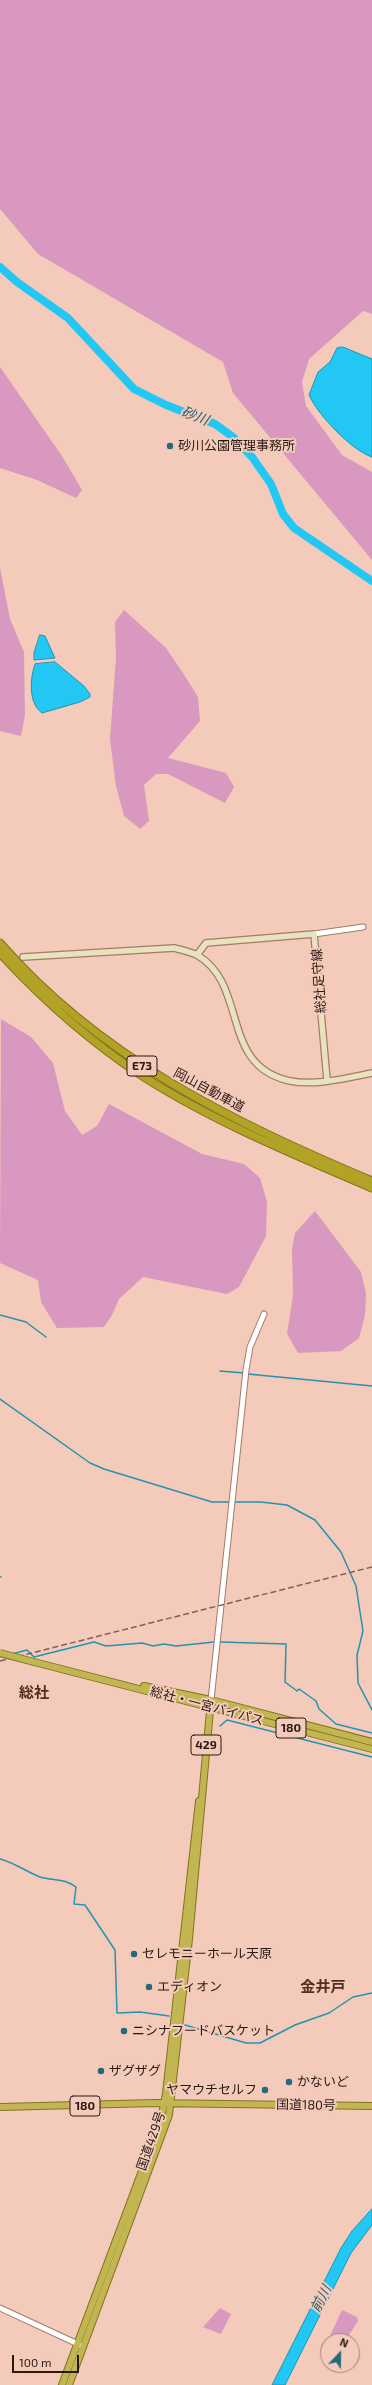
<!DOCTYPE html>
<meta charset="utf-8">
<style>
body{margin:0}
#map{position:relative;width:372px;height:2385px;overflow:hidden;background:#f4caba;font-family:"Exo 2",sans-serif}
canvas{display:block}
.north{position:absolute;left:320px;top:2333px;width:40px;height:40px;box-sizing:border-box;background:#f4caba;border:1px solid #a28377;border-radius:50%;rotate:22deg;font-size:11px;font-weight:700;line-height:16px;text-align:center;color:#281913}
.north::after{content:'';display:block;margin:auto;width:14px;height:18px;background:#26677b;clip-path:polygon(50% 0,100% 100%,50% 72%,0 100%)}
.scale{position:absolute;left:12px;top:2355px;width:67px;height:18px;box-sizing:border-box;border:2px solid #281913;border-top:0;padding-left:5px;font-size:12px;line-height:14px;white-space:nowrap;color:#281913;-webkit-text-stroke:3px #f4caba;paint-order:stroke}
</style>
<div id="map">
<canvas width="372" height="2385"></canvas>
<div class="north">N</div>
<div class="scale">100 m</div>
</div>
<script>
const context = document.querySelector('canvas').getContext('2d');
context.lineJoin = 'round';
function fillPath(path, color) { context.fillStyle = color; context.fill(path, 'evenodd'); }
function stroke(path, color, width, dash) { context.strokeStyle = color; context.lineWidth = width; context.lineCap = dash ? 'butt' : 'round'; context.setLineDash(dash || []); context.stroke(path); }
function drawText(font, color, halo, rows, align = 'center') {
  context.font = font + ' "Exo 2","Noto Sans JP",sans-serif'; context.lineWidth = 4; context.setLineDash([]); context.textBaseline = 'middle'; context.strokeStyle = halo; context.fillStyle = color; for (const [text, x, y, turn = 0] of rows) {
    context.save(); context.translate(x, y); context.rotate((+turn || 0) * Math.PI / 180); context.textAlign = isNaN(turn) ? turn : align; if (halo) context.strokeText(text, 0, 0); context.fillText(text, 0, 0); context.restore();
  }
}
const green = new Path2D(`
 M0,0H372V314L363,311L309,359L302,382L306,406L342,455L372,472V560L233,393L223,362L38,254L0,209Z
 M0,367L62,456L82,490L76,498L37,480L0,468Z
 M0,568L10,619L24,652L25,715L21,736L0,731Z
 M124,610L166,648L183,673L198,697L200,721L168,758L226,773L234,787L225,803L168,774H156L144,785L149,821L140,829L124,816L116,786L110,739L116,658L115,622Z
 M1,1019L31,1037L53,1063L65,1111L82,1135L97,1126L109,1104L202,1154L244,1164L260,1178L267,1202L266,1236L239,1287L227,1294L143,1277L119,1299L112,1315L104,1327L57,1328L41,1302L38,1280L0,1263Z
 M315,1211L361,1272L366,1293L365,1315L359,1338L341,1351L298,1353L287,1334L293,1295L292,1249L295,1233Z
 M220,2308L231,2314L221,2334L203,2327Z
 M342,2310L357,2317L358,2321L345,2341L329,2338Z`);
const water = new Path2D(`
 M343,347L372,359V457C351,450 318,415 309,395L318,372L330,362L337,348Z
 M40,635L45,636L55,658L34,660V653Z
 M55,662L84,686L90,694V697L80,702L42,713C28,703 30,678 35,664Z
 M372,2209V2225L351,2253L285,2385H272L341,2248L352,2231Z`);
const stream = new Path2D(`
 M0,1315L26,1322L46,1337
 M220,1371L244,1373
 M248,1374L372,1386
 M0,1399L90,1463L104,1469L212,1502H261L287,1505L315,1520L341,1552L356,1586L363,1631L357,1655L358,1683L372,1710
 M0,1577H1
 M220,1642L286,1644L285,1682L297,1691L299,1689L316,1701L319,1709L336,1724L372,1733
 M12,1654L27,1650L34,1657L94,1642L106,1646L142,1643L153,1646L164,1644L176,1646L214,1642
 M220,1726L227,1720L372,1757
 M0,1859C15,1863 27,1872 40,1877C53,1881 65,1878 76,1887L74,1904L85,1905L115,1950L117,2013L140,2012L169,2016
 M185,2025L246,2043H260L295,2025L329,2013L353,1997L372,1993`);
const river = new Path2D(`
 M0,267L17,282L68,318L134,389L166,405L215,424L233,437L252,457L271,484L283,514L294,528L372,581`);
const tertiary = new Path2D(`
 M314,934L363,927
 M211,1700L246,1370L250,1347L264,1314
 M0,2308L80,2345`);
const secondary = new Path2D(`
 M197,955L206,943L314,934L327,1080
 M23,957L174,948C182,950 191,952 197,955C249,985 219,1066 290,1081C315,1086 347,1078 372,1073`);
const trunk = new Path2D(`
 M34,1662L372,1749
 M144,1686L211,1700L372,1742
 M0,2107L155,2103L372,2106
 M62,2385L161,2120L166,2093L199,1801
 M69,2385L169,2115L189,1939L211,1700`);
const motorway = new Path2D(`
 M0,943C101,1059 233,1122 372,1181
 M0,953C43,1000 91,1042 144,1077C215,1122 295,1155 372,1188`);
const rail = new Path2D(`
 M0,1661L372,1567`);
const trunkBridge = new Path2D(`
 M0,1653L34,1662`);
const markers = [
 [170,446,4,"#26677b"],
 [134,1954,4,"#26677b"],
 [149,1987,4,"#26677b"],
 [124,2031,4,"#26677b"],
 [101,2071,4,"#26677b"],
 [289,2082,4,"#26677b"],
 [265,2090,4,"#26677b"]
];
const shields = [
 [142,1066,30],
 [291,1728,30],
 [206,1745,30],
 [85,2106,30]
];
const shieldNames = [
 ["E73",142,1066],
 ["180",291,1728],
 ["429",206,1745],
 ["180",85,2106]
];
const poiNames = [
 ["砂川公園管理事務所",178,446],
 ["セレモニーホール天原",142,1954],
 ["エディオン",157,1987],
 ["ニシナフードバスケット",132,2031],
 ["ザグザグ",109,2071],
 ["かないど",297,2082],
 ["ヤマウチセルフ",257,2090,"right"]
];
const streetNames = [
 ["総社足守線",319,981,-94],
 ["岡山自動車道",209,1090,28],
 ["総社・一宮バイパス",207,1706,15],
 ["国道180号",306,2105,1],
 ["国道429号",151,2141,-71]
];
const waterNames = [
 ["砂川",195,416,21],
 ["前川",321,2299,-63]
];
const quarterNames = [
 ["総社",34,1693],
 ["金井戸",323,1987]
];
fillPath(green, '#d898bf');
fillPath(water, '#22c7f3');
stroke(water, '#2493b0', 1);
stroke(stream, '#2493b0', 1.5);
stroke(river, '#22c7f3', 8);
stroke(tertiary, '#a17b6c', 7);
stroke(secondary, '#a17b6c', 8);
stroke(trunk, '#82731f', 8);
stroke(motorway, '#82731f', 9);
stroke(tertiary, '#fff', 5);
stroke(secondary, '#e8e3be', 5.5);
stroke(trunk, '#c2b652', 6);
stroke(motorway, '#b2a326', 7);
stroke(rail, '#7c6258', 1.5, [6, 3]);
stroke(trunkBridge, '#82731f', 8, []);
stroke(trunkBridge, '#c2b652', 6);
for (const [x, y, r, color] of markers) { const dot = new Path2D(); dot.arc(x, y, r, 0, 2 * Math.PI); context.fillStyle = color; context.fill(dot); stroke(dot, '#f4caba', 1.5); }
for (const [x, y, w] of shields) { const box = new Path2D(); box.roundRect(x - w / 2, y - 10, w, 20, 3); context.fillStyle = '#f4caba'; context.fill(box); stroke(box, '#281913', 1); }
drawText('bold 12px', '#281913', null, shieldNames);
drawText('13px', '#281913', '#f4caba', poiNames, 'left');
drawText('13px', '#281913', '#f4caba', streetNames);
drawText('italic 14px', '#245f71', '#f4caba', waterNames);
drawText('bold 15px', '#502f23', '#f4caba', quarterNames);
</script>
